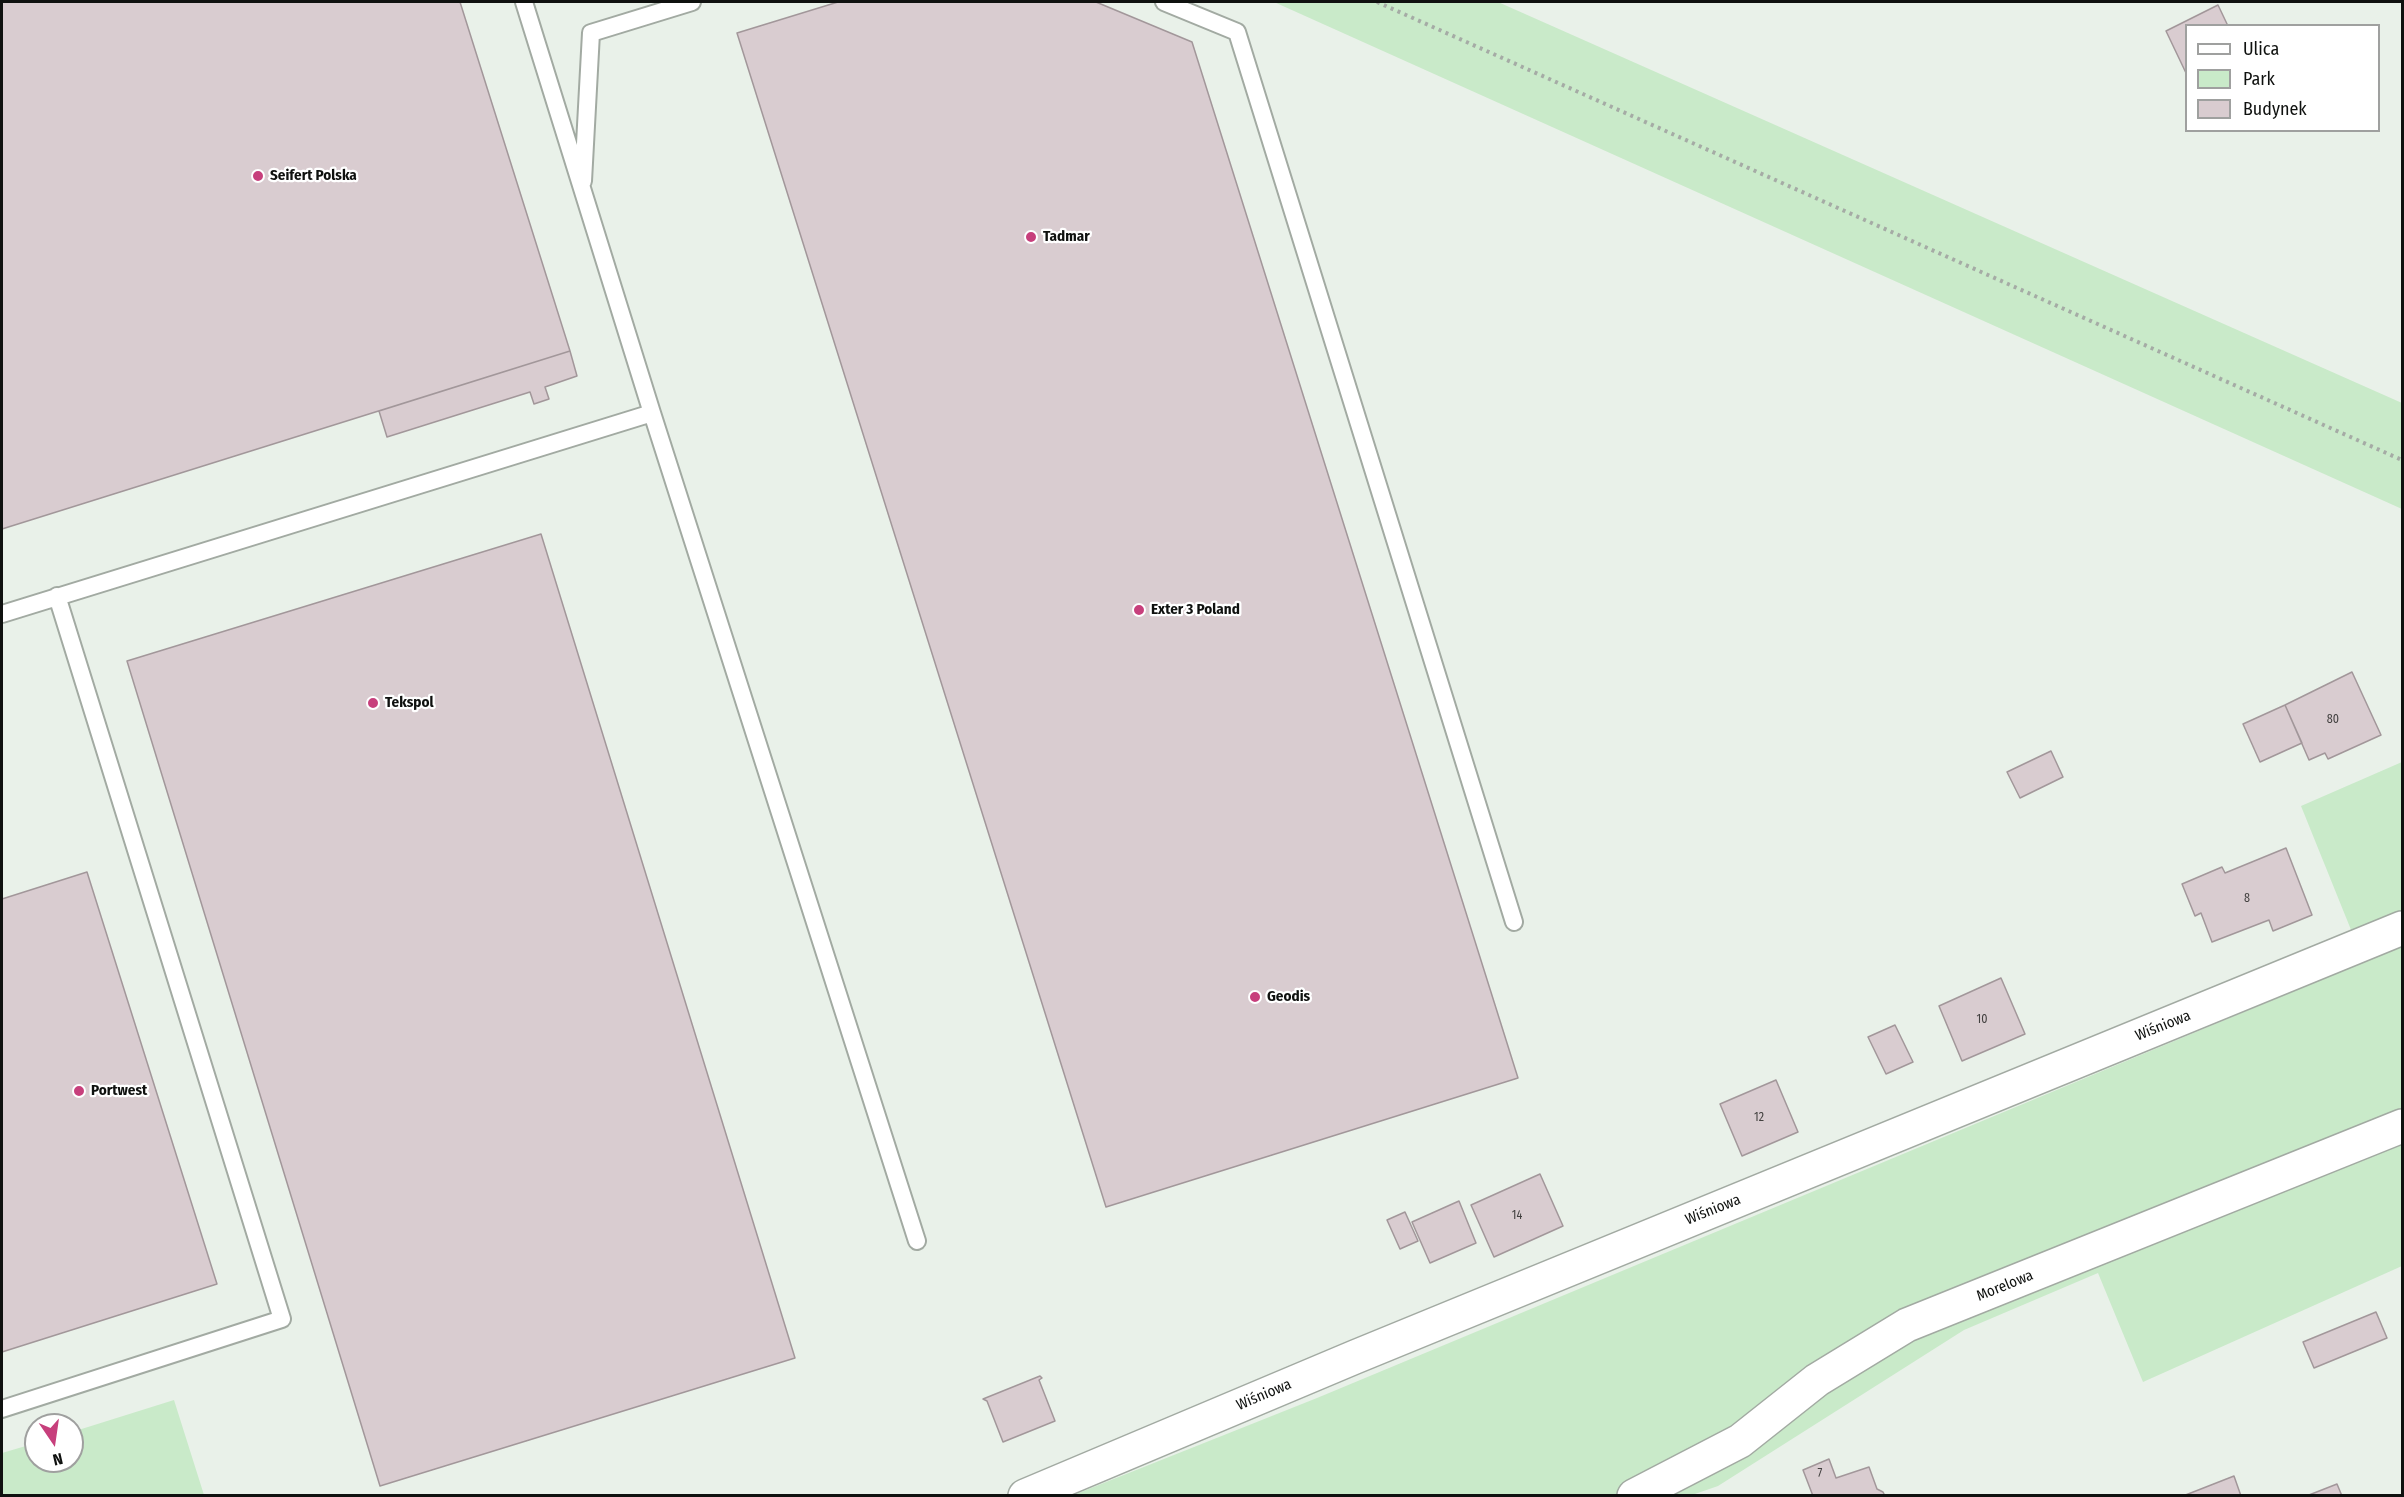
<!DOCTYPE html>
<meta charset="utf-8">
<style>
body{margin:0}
#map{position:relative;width:2404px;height:1497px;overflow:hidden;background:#e9f1e9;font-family:"Fira Sans Condensed",sans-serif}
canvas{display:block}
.frame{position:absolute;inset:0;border:3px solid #0f110f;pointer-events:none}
.legend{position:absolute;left:2185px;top:24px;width:195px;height:108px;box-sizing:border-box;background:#fff;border:2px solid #9fa09f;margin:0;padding:8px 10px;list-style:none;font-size:18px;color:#0f110f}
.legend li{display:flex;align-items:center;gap:12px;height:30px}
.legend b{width:30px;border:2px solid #9fa09f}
.north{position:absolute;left:24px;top:1413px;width:60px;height:60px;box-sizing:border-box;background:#fff;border:2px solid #9fa09f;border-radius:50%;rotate:167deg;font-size:16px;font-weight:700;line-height:24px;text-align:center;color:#0f110f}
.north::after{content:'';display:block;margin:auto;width:21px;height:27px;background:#c73f7c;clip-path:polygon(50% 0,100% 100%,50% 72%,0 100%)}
</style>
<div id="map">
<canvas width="2404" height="1497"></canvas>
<div class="frame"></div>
<ul class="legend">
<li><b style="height:8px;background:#fff"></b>Ulica</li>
<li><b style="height:16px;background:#c9eac9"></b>Park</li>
<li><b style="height:16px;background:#d9ccd0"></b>Budynek</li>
</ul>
<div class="north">N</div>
</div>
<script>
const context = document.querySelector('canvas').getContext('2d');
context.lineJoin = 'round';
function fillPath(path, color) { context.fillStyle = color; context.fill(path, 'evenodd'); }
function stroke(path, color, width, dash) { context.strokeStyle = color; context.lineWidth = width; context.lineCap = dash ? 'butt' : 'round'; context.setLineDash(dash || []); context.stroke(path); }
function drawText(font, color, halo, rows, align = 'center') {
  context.font = font + ' "Fira Sans Condensed",sans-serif'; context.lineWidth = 4.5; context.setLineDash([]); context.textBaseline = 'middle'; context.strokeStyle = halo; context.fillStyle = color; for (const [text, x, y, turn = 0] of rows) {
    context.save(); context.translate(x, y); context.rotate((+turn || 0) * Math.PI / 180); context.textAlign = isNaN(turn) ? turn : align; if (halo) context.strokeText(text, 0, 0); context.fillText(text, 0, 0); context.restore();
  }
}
const green = new Path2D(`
 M1274,2H1498L2402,403V509Z
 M2402,762V1266L2143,1382L2098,1273L1964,1330L1718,1486L1692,1495L1071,1496L1317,1398L2364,962L2301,806Z
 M174,1400L204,1495H2V1453L36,1443V1461H72V1432Z`);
const building = new Path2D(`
 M2,2H460L570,351L2,529Z
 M838,2H1096L1192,42L1518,1078L1106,1207L737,33Z
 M2218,5L2228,26H2186V73L2166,31Z
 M570,351L577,376L545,387L549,399L534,404L530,392L387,437L379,411Z
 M541,534L795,1358L380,1486L127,661Z
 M2352,672L2381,735L2328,759L2325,753L2309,760L2285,705Z
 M2285,705L2302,743L2260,762L2243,724Z
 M2051,751L2063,777L2020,798L2007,772Z
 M2286,848L2312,915L2273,931L2269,920L2212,942L2201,913L2195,916L2182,884L2222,867L2225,873Z
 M87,872L217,1284L2,1352V899Z
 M2001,978L2025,1034L1962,1061L1939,1006Z
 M1895,1025L1913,1062L1886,1074L1868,1037Z
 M1776,1080L1798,1132L1742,1156L1720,1104Z
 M1540,1174L1563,1226L1494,1257L1471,1205Z
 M1459,1201L1476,1243L1430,1263L1412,1222Z
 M1405,1212L1418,1241L1400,1249L1387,1220Z
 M2376,1312L2387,1338L2314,1368L2303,1342Z
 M1040,1376L1042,1378L1039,1380L1055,1421L1003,1442L987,1401L983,1399Z
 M1829,1459L1836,1478L1869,1467L1877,1489L1883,1492L1885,1496H1813L1803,1470Z
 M2234,1476L2241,1496H2183Z
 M2337,1484L2342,1496H2309V1495Z`);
const path = new Path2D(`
 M1377,2L2402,460`);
const lane = new Path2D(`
 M524,2L652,413L917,1241
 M1164,2L1237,32L1514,922
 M583,181L591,33L692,2
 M2,614L652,413
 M2,1409L282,1319L57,596`);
const street = new Path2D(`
 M1025,1496L1355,1357L2402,928
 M1634,1496L1740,1441L1817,1380L1907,1325L2402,1126`);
const markers = [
 [258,176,6,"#c73f7c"],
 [1031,237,6,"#c73f7c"],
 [1139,610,6,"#c73f7c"],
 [373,703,6,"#c73f7c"],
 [1255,997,6,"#c73f7c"],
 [79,1091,6,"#c73f7c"]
];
const numberNames = [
 ["80",2333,720],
 ["8",2247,899],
 ["10",1982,1020],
 ["12",1759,1118],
 ["14",1517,1216],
 ["7",1820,1474]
];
const poiNames = [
 ["Seifert Polska",270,176],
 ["Tadmar",1043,237],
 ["Exter 3 Poland",1151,610],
 ["Tekspol",385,703],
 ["Geodis",1267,997],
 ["Portwest",91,1091]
];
const streetNames = [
 ["Wiśniowa",2163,1026,-22],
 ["Wiśniowa",1713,1210,-22],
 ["Morelowa",2005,1286,-22],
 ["Wiśniowa",1264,1395,-23]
];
fillPath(green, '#c9eac9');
fillPath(building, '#d9ccd0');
stroke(building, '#a2979a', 1.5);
stroke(lane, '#a2aaa2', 20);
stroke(street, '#a2aaa2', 36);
stroke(path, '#a5aba5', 4, [3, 4.5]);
stroke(lane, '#fff', 16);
stroke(street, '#fff', 33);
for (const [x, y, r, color] of markers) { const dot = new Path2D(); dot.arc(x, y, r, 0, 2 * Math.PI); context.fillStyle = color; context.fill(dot); stroke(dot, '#fff', 2); }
drawText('12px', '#42403f', null, numberNames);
drawText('bold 15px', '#0f110f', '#fff', poiNames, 'left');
drawText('15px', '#0f110f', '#fff', streetNames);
</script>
